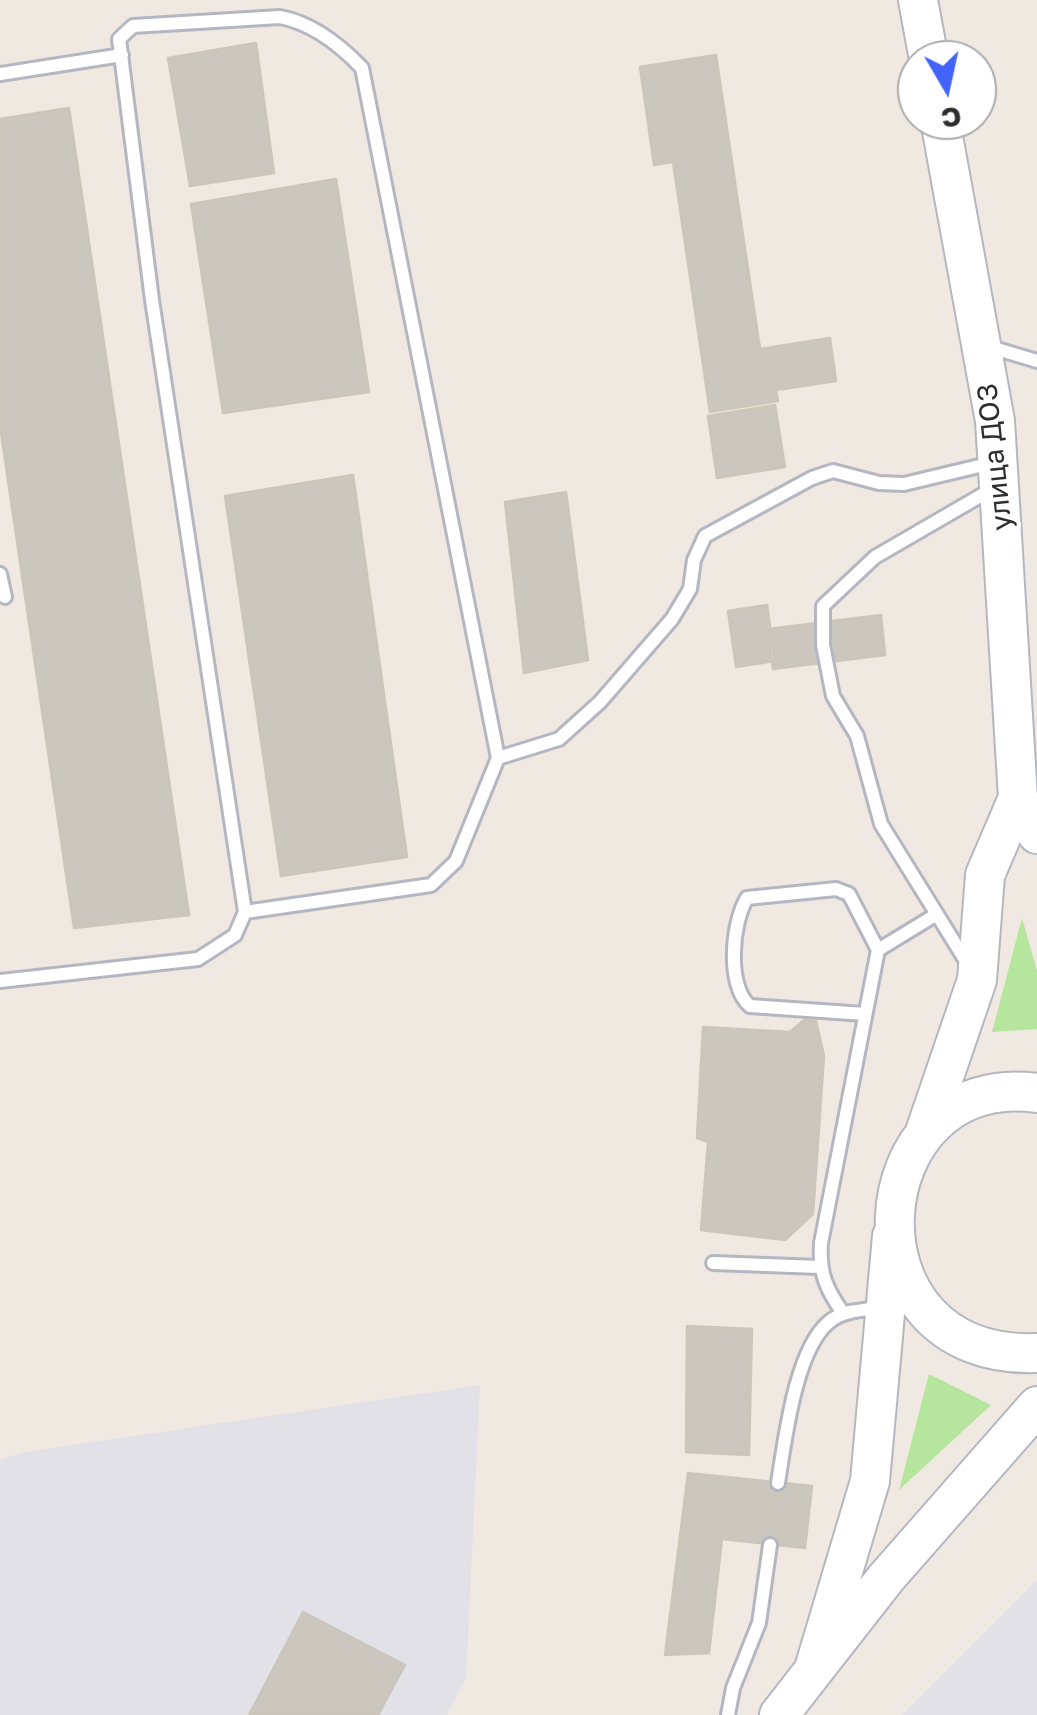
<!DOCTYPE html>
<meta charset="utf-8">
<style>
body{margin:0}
#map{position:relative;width:1037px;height:1715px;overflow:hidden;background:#efe9e1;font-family:"Golos Text",sans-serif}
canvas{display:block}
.north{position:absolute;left:897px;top:40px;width:100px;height:100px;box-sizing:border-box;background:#fff;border:2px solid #ababab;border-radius:50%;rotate:171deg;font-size:28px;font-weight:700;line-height:40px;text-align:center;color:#2e2e2e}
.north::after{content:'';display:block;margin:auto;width:35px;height:45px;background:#4264fb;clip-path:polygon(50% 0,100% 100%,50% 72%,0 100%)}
</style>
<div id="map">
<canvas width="1037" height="1715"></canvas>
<div class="north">С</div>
</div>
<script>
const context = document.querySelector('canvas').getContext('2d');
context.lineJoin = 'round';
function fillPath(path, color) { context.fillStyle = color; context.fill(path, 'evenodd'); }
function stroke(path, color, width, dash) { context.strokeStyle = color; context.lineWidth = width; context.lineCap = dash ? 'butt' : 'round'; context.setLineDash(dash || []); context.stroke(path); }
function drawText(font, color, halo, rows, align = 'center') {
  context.font = font + ' "Golos Text",sans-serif'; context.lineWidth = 8; context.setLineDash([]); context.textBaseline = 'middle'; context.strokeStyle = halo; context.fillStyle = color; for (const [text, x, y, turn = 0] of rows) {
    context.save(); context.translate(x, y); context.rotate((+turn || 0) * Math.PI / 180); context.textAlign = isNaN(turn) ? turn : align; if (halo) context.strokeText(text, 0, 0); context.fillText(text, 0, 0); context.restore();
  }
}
const industrial = new Path2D(`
 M480,1385L466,1678L447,1715H0V1460L25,1452Z
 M1037,1580V1715H902Z`);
const green = new Path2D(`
 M1022,918L1037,971V1029L992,1032Z
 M929,1374L991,1405L899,1490Z`);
const building = new Path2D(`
 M256,43L274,173L190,186L168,58Z
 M716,55L760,349L830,338L836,381L776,390L778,401L710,412L673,162L654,165L640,67Z
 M69,108L189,915L74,928L0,426V119Z
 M336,179L369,392L223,413L191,204Z
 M775,405L785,467L717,478L708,416Z
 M353,475L407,857L281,876L225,496Z
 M566,492L588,660L524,673L505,502Z
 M767,605L775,661L736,667L728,611Z
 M881,615L885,655L773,669L768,629Z
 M804,1020L816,1021L824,1056L813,1214L785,1240L701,1230L708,1142L697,1138L703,1027L790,1032Z
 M687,1326L752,1329L749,1455L686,1452Z
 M688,1473L812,1486L805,1548L722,1539L709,1653L665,1655Z
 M303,1612L405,1665L378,1715H249Z`);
const lane = new Path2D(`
 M0,74L122,55
 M987,346L1037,361
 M0,574L5,597
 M498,758L362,68C340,45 312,23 280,17L133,26L119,39L152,300L245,912L431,885L456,861L498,758L559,739L600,702L672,619L690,589L694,560L705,536L812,478L833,471L879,483L904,484L996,462
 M878,950L937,914
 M969,966L881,824L857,736L833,696L823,645V606L875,557L994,488
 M0,981L198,959L235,935L245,912
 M713,1263L819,1267
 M843,1313C826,1289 819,1273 821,1243L878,950L849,894L836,889L747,898C732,922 726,986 750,1006L865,1014
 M778,1483C785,1440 795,1350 829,1322C843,1310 864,1310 881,1308
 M728,1715L733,1688L759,1623L770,1545`);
const secondary = new Path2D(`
 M918,0L929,60
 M940,120L995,421L1018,798L1037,834
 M1037,1093C859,1068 836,1361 1037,1353
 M924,1135L977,980L985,875L1018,798
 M814,1669L870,1481L892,1236
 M779,1715L886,1578L1037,1406`);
const streetNames = [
 ["улица ДОЗ",995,457,-96]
];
fillPath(industrial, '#e3e1e8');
fillPath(green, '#b6e59e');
fillPath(building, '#cbc7bf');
stroke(building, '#cbc5ba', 2.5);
stroke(lane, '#b4b7c1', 18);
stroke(secondary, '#b4b7c1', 42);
stroke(lane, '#fff', 12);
stroke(secondary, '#fff', 38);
drawText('28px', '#2e2e2e', '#fff', streetNames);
</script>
